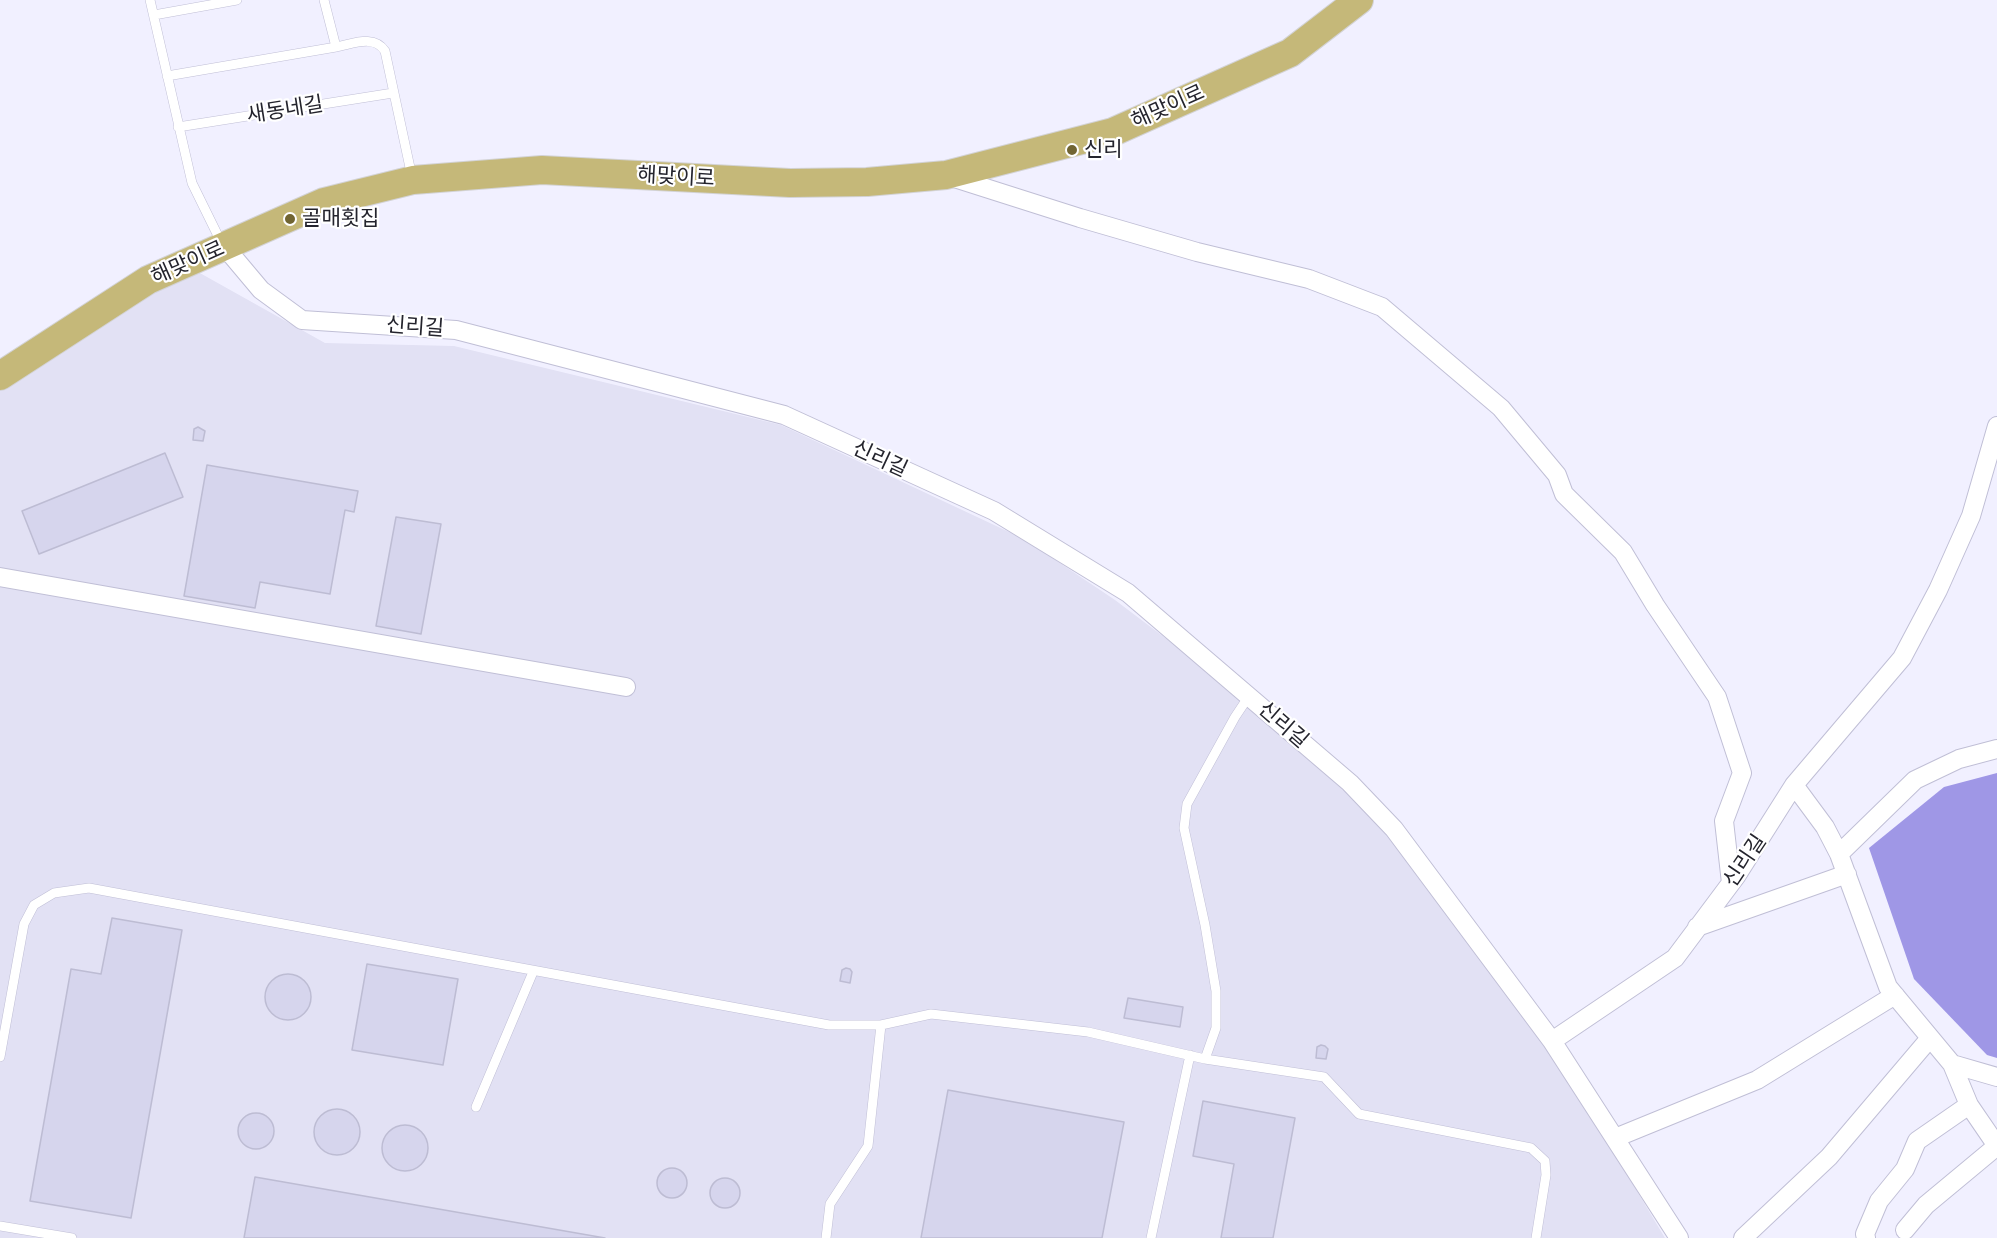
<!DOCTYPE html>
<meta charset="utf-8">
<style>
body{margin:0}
canvas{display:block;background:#f1f0ff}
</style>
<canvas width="1997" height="1238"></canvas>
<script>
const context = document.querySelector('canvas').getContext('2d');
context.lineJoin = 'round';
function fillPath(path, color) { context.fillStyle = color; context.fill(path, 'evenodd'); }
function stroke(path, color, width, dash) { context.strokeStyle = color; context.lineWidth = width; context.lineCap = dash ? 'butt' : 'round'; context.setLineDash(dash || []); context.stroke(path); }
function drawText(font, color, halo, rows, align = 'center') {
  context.font = font + ' Mulish,"Noto Sans KR",sans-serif'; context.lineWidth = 4.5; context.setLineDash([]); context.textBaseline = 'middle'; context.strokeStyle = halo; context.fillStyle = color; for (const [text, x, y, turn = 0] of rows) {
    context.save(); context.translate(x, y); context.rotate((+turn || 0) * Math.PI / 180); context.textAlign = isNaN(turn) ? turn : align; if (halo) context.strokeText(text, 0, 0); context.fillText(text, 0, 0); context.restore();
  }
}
const built = new Path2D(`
 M182,263L325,343L454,346L781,425L1024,539L1115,600L1246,699L1389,820L1448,898L1610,1146L1665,1238H0V372Z`);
const water = new Path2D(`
 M1997,773V1058L1987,1055L1914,979L1869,848L1944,787Z`);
const building = new Path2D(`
 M198,427L205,431L203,441L193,440L194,429Z
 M165,453L183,497L39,554L22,511Z
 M207,465L358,491L354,512L345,510L330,594L260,582L255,608L184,596Z
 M396,517L441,524L421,634L376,626Z
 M112,918L182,930L131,1218L30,1201L71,969L101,974Z
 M367,964L458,979L443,1065L352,1050Z
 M846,968L850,969L852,972L850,983L840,981L842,970Z
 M265 997a23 23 0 1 1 46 0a23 23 0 1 1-46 0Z
 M1128,998L1183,1007L1180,1027L1124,1018Z
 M1321,1045L1325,1046L1328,1049L1326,1059L1316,1058L1317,1047Z
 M948,1090L1124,1122L1102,1238H921Z
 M1203,1101L1295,1118L1273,1238H1221L1234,1164L1193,1156Z
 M314 1132a23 23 0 1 1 46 0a23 23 0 1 1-46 0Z
 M238 1131a18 18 0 1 1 36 0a18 18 0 1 1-36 0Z
 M382 1148a23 23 0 1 1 46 0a23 23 0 1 1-46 0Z
 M657 1183a15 15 0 1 1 30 0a15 15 0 1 1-30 0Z
 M255,1177L605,1238H244Z
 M710 1193a15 15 0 1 1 30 0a15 15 0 1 1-30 0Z`);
const service = new Path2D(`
 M150,0L192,183L222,244
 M324,0L336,47C353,44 374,34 385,51L412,177
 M154,15L237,0
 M167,76L336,47
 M178,127L393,93
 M0,1057L24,924L34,905L54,893L89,888L829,1025H881L931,1014L1088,1032L1205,1059L1324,1077L1359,1114L1531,1148L1545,1161L1546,1175L1536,1238
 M1205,1059L1216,1028V991L1205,925L1184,828L1187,804L1235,717L1249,696
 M476,1107L533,972
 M0,1226L72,1238
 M826,1238L830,1204L868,1146L881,1025
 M1151,1238L1190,1055`);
const minor = new Path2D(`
 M948,176L1080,218L1197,252L1309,279L1382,307L1501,408L1557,475L1564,494L1623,552L1655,605L1717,697L1742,773L1724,821L1731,883
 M224,246L261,290L302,320L456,330L784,415L994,511L1128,593L1350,783L1394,829L1552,1041L1679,1238
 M0,577L626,687
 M1997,749L1959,759L1915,780L1839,854L1888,987L1952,1064L1997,1077
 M1794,785L1825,827L1839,854
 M1697,927L1847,874
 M1552,1041L1675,958L1737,875L1794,785L1902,658L1938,590L1971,516L1997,426
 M1615,1138L1757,1080L1895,995
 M1905,1230L1926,1205L1997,1146L1969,1105L1952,1064
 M1743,1238L1829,1157L1930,1038
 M1866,1238L1865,1234L1879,1201L1905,1169L1917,1141L1969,1105`);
const primary = new Path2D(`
 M0,376L148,280L324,202L413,180L542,170L790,183L867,182L946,175L1113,132L1290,53L1359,0`);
const markers = [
 [1072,150,6,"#716532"],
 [290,219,6,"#716532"]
];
const streetNames = [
 ["해맞이로",1168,107,-24],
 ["새동네길",285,110,-9],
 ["해맞이로",676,177,3],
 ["해맞이로",188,263,-24],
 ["신리길",415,327,4],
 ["신리길",880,459,25],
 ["신리길",1283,725,41],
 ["신리길",1745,861,-56]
];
const poiNames = [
 ["신리",1084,150],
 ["골매횟집",302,219]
];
fillPath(built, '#e2e1f4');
fillPath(water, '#9f97e6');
fillPath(building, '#d6d5ed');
stroke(building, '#bdbcd3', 1.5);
stroke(service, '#c0bfd6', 10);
stroke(minor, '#c0bfd6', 20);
stroke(primary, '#d3d3d5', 30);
stroke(service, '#fff', 9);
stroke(minor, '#fff', 18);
stroke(primary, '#c5b879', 28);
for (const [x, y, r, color] of markers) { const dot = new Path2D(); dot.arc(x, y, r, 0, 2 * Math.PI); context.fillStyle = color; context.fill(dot); stroke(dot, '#fff', 2); }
drawText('21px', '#24242d', '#fff', streetNames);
drawText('21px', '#24242d', '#fff', poiNames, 'left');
</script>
